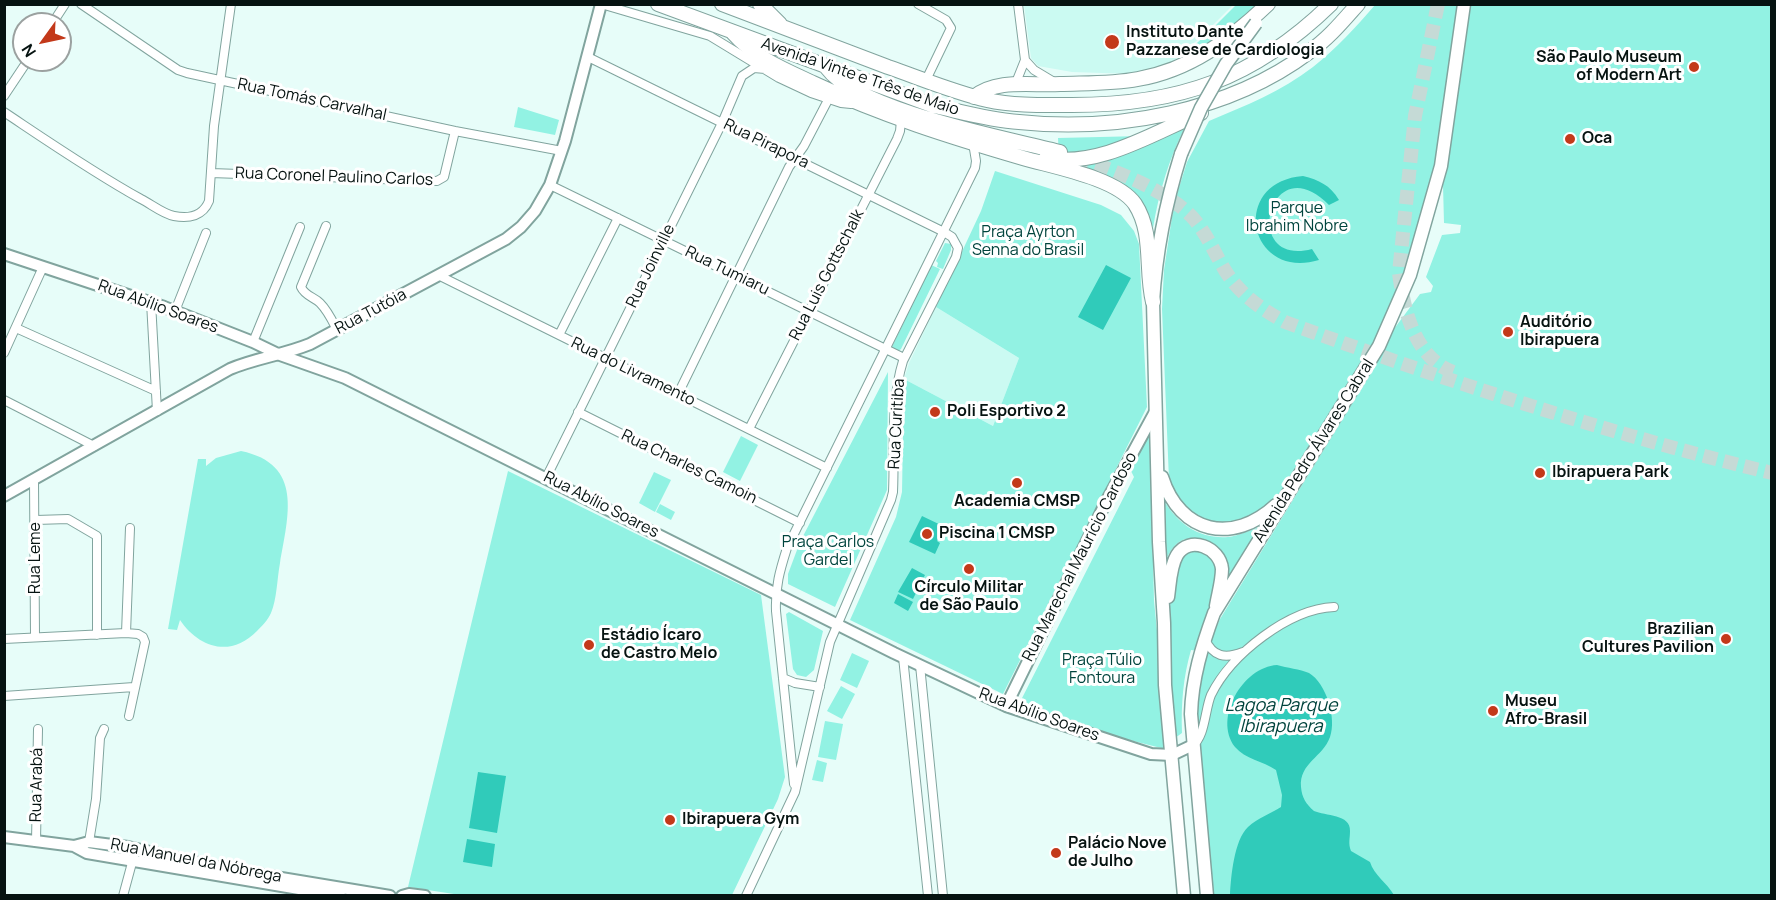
<!DOCTYPE html>
<meta charset="utf-8">
<style>
body{margin:0}
#map{position:relative;width:1776px;height:900px;overflow:hidden;background:#e7fdf9;font-family:Manrope,sans-serif}
canvas{display:block}
.frame{position:absolute;inset:0;border:6px solid #061311;pointer-events:none}
.north{position:absolute;left:12px;top:12px;width:60px;height:60px;box-sizing:border-box;background:#fff;border:2px solid #9ba1a0;border-radius:50%;rotate:237deg;font-size:16px;font-weight:700;line-height:24px;text-align:center;color:#061311}
.north::after{content:'';display:block;margin:auto;width:21px;height:27px;background:#c3391a;clip-path:polygon(50% 0,100% 100%,50% 72%,0 100%)}
</style>
<div id="map">
<canvas width="1776" height="900"></canvas>
<div class="frame"></div>
<div class="north">N</div>
</div>
<script>
const context = document.querySelector('canvas').getContext('2d');
context.lineJoin = 'round';
function fillPath(path, color) { context.fillStyle = color; context.fill(path, 'evenodd'); }
function stroke(path, color, width, dash) { context.strokeStyle = color; context.lineWidth = width; context.lineCap = dash ? 'butt' : 'round'; context.setLineDash(dash || []); context.stroke(path); }
function drawText(font, color, halo, rows, align = 'center') {
  context.font = font + ' Manrope,sans-serif'; context.lineWidth = 6; context.setLineDash([]); context.textBaseline = 'middle'; context.strokeStyle = halo; context.fillStyle = color; for (const [text, x, y, turn = 0] of rows) {
    context.save(); context.translate(x, y); context.rotate((+turn || 0) * Math.PI / 180); context.textAlign = isNaN(turn) ? turn : align; if (halo) context.strokeText(text, 0, 0); context.fillText(text, 0, 0); context.restore();
  }
}
const built = new Path2D(`
 M1024,5H1233L1203,35L1170,64L1134,74L1072,72L1038,66L1031,58Z
 M936,307L1019,358L993,426L904,379L909,363Z`);
const green = new Path2D(`
 M1236,5H1257C1233,31 1204,48 1173,64L1206,35Z
 M1375,5H1462L1439,163L1408,273L1376,341L1284,491C1247,534 1191,538 1169,480L1162,309L1164,270L1172,217L1178,191L1187,162L1209,121C1245,106 1282,91 1313,67C1336,49 1356,27 1375,5Z
 M1470,5H1771V895L1213,896L1197,722C1199,686 1204,652 1220,619L1367,379L1391,333L1420,294L1431,292L1433,286L1426,277L1442,235L1460,233L1461,225L1444,223L1443,185L1448,162Z
 M518,107L559,120L555,135L514,127Z
 M1185,127C1169,159 1159,192 1153,228L1142,203L1085,169L1059,158L1058,138L1142,136Z
 M995,171L1101,205L1121,215L1134,231L1139,244L1147,407L1003,694L850,620L896,517L902,492L904,379L993,426L1019,358L936,307L981,211Z
 M945,243L951,244V250L943,269L937,267L938,263L936,261Z
 M931,265L940,269L901,349L897,352L893,351L892,347Z
 M888,372L887,490L835,607L788,584V574L800,542Z
 M741,436L758,445L740,481L723,472Z
 M1146,436L1150,437L1154,601L1169,750L1062,723L1017,708L1134,477L1131,471L1136,460L1134,459Z
 M241,451C304,464 288,516 280,563C277,579 277,599 271,613C268,620 262,626 257,631C231,658 199,648 180,620L177,630L168,629L198,459H206V466L216,458Z
 M508,471L761,595L785,777L778,799L732,895L467,896L408,887Z
 M654,472L671,480L655,512L639,503Z
 M1165,502C1179,525 1200,539 1228,537C1238,536 1250,530 1260,527L1226,583L1210,543C1187,534 1176,538 1166,560Z
 M660,504L675,512L671,520L656,512Z
 M1197,548L1215,557L1218,582L1199,651L1191,650C1183,678 1181,704 1182,733L1175,738C1168,677 1162,615 1180,556Z
 M789,612L823,631L814,670L806,677L797,675L793,669L786,614Z
 M852,653L869,661L857,688L840,680Z
 M841,686L855,694L842,719L827,711Z
 M825,721L843,724L836,760L818,757Z
 M817,760L827,763L823,782L812,780Z`);
const water = new Path2D(`
 M1303,176C1319,180 1330,185 1339,200L1329,205C1269,144 1240,268 1312,249L1319,260C1248,281 1229,182 1303,176Z
 M1106,265L1131,278L1103,330L1078,317Z
 M922,516L945,527L937,541L940,543L935,554L909,542Z
 M912,568L925,575L913,599L898,592Z
 M898,594L913,602L908,611L894,603Z
 M1277,665C1287,668 1300,669 1309,673C1326,683 1337,718 1330,737C1323,757 1299,763 1301,787C1302,798 1306,804 1314,811C1325,816 1351,814 1350,831C1350,839 1348,843 1351,851L1370,862C1374,875 1387,883 1394,895H1230C1231,877 1234,840 1248,827C1258,818 1270,814 1281,807L1282,795L1276,770C1263,761 1245,759 1235,747C1213,718 1243,667 1277,665Z
 M478,772L506,776L497,833L469,828Z
 M467,839L495,844L492,867L463,862Z`);
const highwayTunnel = new Path2D(`
 M1438,4L1415,116L1399,273C1404,310 1414,357 1453,372
 M1076,157C1112,170 1166,189 1193,218C1207,234 1215,254 1226,272C1241,295 1261,309 1285,322C1444,380 1606,433 1772,473`);
const street = new Path2D(`
 M81,4L178,70L187,73L455,131L562,151
 M601,4L710,36L779,78L811,93L841,103L851,104
 M918,4L946,20L951,28L926,80
 M52,24L65,4
 M588,57L944,232L952,237L958,248L956,257L903,361C890,403 895,449 893,492L891,500L830,642L795,792L746,896
 M1025,60L1034,70L1054,82
 M1015,85L1025,60L1018,4
 M4,96L28,60
 M4,112C49,142 94,173 141,199C151,204 163,214 174,216C189,219 203,216 209,201L214,126L231,4
 M211,173L437,181L444,177L455,131
 M550,185L904,358
 M326,226L301,287C305,296 314,297 320,303C328,311 332,320 337,330
 M440,276L827,468
 M151,302L157,411
 M175,311L206,233
 M16,328L156,391
 M559,335L618,218
 M253,342L300,227
 M4,353L43,267
 M678,394L789,167L804,146L828,100
 M4,400L94,446
 M578,412L800,523
 M749,429L897,139L900,131L901,120
 M546,478L722,123L742,76L754,68L765,69
 M34,479L35,637
 M36,520L68,519L97,536V635
 M126,633L130,528
 M4,639L126,633L138,634L143,637L145,642L129,716
 M1205,639C1213,657 1225,659 1243,652
 M903,657L928,896
 M920,665L943,896
 M783,678L795,683L820,687
 M4,696L134,687
 M1193,745C1205,737 1205,709 1211,695C1231,654 1289,609 1334,607
 M794,784L776,611C775,587 780,570 787,548L975,168L976,161L973,143
 M36,842L38,729
 M89,842L96,799L100,738L104,729
 M123,896L136,848`);
const secondary = new Path2D(`
 M4,254L164,307L253,342L280,355L345,378L894,653L1006,706L1151,754L1172,755L1193,745
 M4,496L230,369C256,358 283,355 310,344L506,239L521,227L535,211L550,185L565,141L601,4
 M1006,706L1107,500L1156,410
 M4,837L74,846L89,842L128,847L221,868L390,896
 M74,846L87,853L340,896
 M402,896L409,894L425,896`);
const primary = new Path2D(`
 M1181,154C1166,202 1156,251 1153,302L1159,542L1164,623L1165,685L1184,896
 M1162,477C1180,534 1233,545 1276,505
 M1168,597C1170,584 1170,567 1177,555C1189,535 1220,547 1222,569C1222,581 1218,594 1216,606
 M1207,896L1191,714C1192,678 1202,646 1214,613L1379,346L1410,275L1441,166L1464,4`);
const highway = new Path2D(`
 M658,4L934,106C962,112 990,120 1019,122C1116,132 1229,112 1309,52C1328,39 1342,22 1358,4
 M722,4C777,25 832,46 888,67C920,78 953,92 987,100C1014,106 1045,105 1072,105C1179,105 1254,79 1331,4
 M760,4L780,24
 M733,33C755,58 783,69 813,83C881,115 951,137 1023,158C1054,167 1117,178 1135,204C1154,233 1145,270 1153,302
 M827,68C859,111 1005,138 1060,152
 M974,97C997,78 1033,86 1060,84C1085,83 1112,84 1138,79C1190,70 1230,40 1268,4
 M1046,158C1099,168 1153,133 1201,113`);
const primaryBridge = new Path2D(`
 M1181,154L1201,108L1226,64L1256,23`);
const markers = [
 [1112,42,8,"#c3391a"],
 [1694,67,6,"#c3391a"],
 [1570,139,6,"#c3391a"],
 [1508,332,6,"#c3391a"],
 [935,412,6,"#c3391a"],
 [1540,473,6,"#c3391a"],
 [1017,483,6,"#c3391a"],
 [927,534,6,"#c3391a"],
 [969,569,6,"#c3391a"],
 [1726,639,6,"#c3391a"],
 [589,645,6,"#c3391a"],
 [1493,711,6,"#c3391a"],
 [670,820,6,"#c3391a"],
 [1056,853,6,"#c3391a"]
];
const poiNames = [
 ["Instituto Dante",1126,33],
 ["Pazzanese de Cardiologia",1126,51],
 ["São Paulo Museum",1682,58,"right"],
 ["of Modern Art",1682,76,"right"],
 ["Oca",1582,139],
 ["Auditório",1520,323],
 ["Ibirapuera",1520,341],
 ["Poli Esportivo 2",947,412],
 ["Ibirapuera Park",1552,473],
 ["Academia CMSP",1017,502,"center"],
 ["Piscina 1 CMSP",939,534],
 ["Círculo Militar",969,588,"center"],
 ["de São Paulo",969,606,"center"],
 ["Brazilian",1714,630,"right"],
 ["Cultures Pavilion",1714,648,"right"],
 ["Estádio Ícaro",601,636],
 ["de Castro Melo",601,654],
 ["Museu",1505,702],
 ["Afro-Brasil",1505,720],
 ["Ibirapuera Gym",682,820],
 ["Palácio Nove",1068,844],
 ["de Julho",1068,862]
];
const streetNames = [
 ["Avenida Vinte e Três de Maio",860,77,19],
 ["Rua Tomás Carvalhal",312,100,12],
 ["Rua Pirapora",766,144,26],
 ["Rua Coronel Paulino Carlos",334,177,2],
 ["Rua Joinville",651,266,-64],
 ["Rua Tumiaru",727,271,26],
 ["Rua Luis Gottschalk",827,275,-63],
 ["Rua Abílio Soares",158,307,20],
 ["Rua Tutóia",371,312,-28],
 ["Rua do Livramento",633,372,26],
 ["Rua Curitiba",897,424,-87],
 ["Avenida Pedro Álvares Cabral",1314,451,-58],
 ["Rua Charles Camoin",689,467,26],
 ["Rua Abílio Soares",601,505,27],
 ["Rua Marechal Maurício Cardoso",1080,557,-63],
 ["Rua Leme",36,558,-90],
 ["Rua Abílio Soares",1039,715,20],
 ["Rua Arabá",37,785,-89],
 ["Rua Manuel da Nóbrega",196,861,11]
];
const parkNames = [
 ["Parque",1297,209],
 ["Ibrahim Nobre",1297,227],
 ["Praça Ayrton",1028,233],
 ["Senna do Brasil",1028,251],
 ["Praça Carlos",828,543],
 ["Gardel",828,561],
 ["Praça Túlio",1102,661],
 ["Fontoura",1102,679]
];
const waterNames = [
 ["Lagoa Parque",1281,706],
 ["Ibirapuera",1281,727]
];
fillPath(built, '#cbfaf2');
fillPath(green, '#92f2e3');
fillPath(water, '#30cbba');
stroke(highwayTunnel, '#c5dad6', 14, [14, 7]);
stroke(street, '#81a49e', 10);
stroke(secondary, '#81a49e', 14);
stroke(primary, '#81a49e', 15);
stroke(highway, '#81a49e', 16);
stroke(street, '#fff', 8);
stroke(secondary, '#fff', 10);
stroke(primary, '#fff', 12);
stroke(highway, '#fff', 14);
stroke(primaryBridge, '#81a49e', 15, []);
stroke(primaryBridge, '#fff', 12);
for (const [x, y, r, color] of markers) { const dot = new Path2D(); dot.arc(x, y, r, 0, 2 * Math.PI); context.fillStyle = color; context.fill(dot); stroke(dot, '#fff', 2); }
drawText('bold 16px', '#061311', '#fff', poiNames, 'left');
drawText('16px', '#061311', '#fff', streetNames);
drawText('16px', '#00443d', '#fff', parkNames);
drawText('italic 18px', '#00433c', '#fff', waterNames);
</script>
